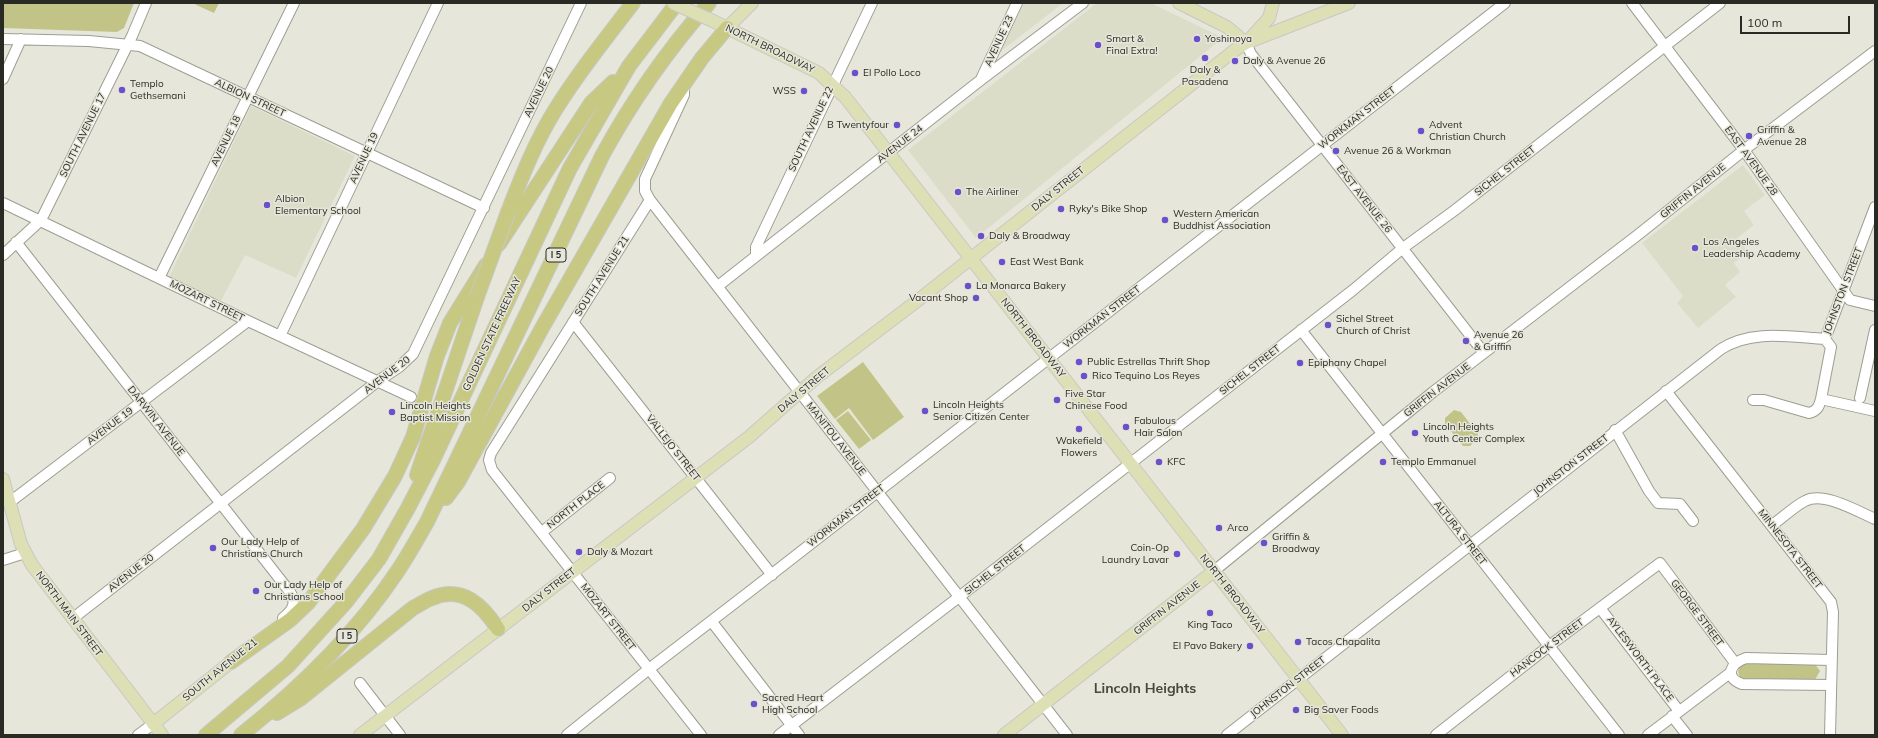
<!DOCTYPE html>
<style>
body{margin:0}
#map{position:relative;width:1878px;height:738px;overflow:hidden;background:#e6e7da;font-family:Mulish,sans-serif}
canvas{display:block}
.frame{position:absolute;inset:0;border:4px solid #2a2a25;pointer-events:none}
.scale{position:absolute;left:1740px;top:16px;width:110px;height:18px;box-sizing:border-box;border:2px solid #2a2a25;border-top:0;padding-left:5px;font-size:12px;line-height:14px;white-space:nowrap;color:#2a2a25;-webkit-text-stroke:3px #e6e7da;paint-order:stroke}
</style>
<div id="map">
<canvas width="1878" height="738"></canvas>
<div class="frame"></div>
<div class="scale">100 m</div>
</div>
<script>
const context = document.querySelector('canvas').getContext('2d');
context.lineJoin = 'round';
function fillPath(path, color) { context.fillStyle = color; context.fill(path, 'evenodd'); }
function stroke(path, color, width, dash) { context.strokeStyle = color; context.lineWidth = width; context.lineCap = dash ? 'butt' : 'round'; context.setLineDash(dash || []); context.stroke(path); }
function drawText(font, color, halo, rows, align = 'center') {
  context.font = font + ' Mulish,sans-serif'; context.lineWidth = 3; context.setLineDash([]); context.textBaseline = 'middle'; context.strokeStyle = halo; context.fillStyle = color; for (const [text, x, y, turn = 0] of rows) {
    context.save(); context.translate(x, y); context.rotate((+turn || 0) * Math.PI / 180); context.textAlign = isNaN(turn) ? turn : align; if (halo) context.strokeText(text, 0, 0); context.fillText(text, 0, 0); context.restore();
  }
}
const built = new Path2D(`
 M1024,3H1063L1000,52Z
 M1097,3H1151L1217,35L1219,41L976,238L908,150Z
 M251,106L355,156L296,278L245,255L221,301L169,277Z
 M1743,165L1765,195L1744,211L1754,225L1737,238L1748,252L1734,263L1740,272L1725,285L1736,297L1698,328L1677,303L1683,296L1642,243Z`);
const green = new Path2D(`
 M3,3H134L124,28L117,32L3,28Z
 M192,3H219L214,13Z
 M863,362L904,417L873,440L849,408L835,419L817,396Z
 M1454,410L1461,412L1478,434L1477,439L1470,446H1463L1445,424V418Z
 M848,411L871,440L859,449L836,420Z
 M1743,663L1815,664L1820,671L1815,680L1745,681C1736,675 1737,670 1743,663Z`);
const minor = new Path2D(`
 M1632,3L1744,150L1850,300L1875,306
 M3,39L89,41L140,46L484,208
 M1246,43L1251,54L1484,353
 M982,77L1017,3
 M3,79L21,39
 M684,86V95L645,179V191L650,200L1067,735
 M650,200L491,453L489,460L492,470L701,735
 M3,203L248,321L411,397
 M16,242L290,592C297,603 293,610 283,618
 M3,255L41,220L132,36L146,3
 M756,256V247L872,3
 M159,278L294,3
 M718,286L982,79L1083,3
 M573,322L772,575
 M1301,330L1619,735
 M280,336L438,3
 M1666,391L1831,602L1833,612L1830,735
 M1860,398L1875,330
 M1821,399L1875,411
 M1753,400H1764L1809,413C1817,411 1819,407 1821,399L1831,347L1825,339
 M1615,430L1649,491L1658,503L1680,504L1693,521
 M10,502L248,321
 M1772,525C1783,518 1793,507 1805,501C1823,491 1857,511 1875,519
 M542,532L610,478
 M3,560L25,553
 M1214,571L1433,392L1639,234L1744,150L1875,51
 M1600,608L1679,711
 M72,619L378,381L399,367L413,354L581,3
 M712,622L799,735
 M360,683L400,735
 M1831,685L1742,684C1723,677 1731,663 1746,658L1831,660
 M1672,716L1687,735
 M138,735L153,724
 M567,735L649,669L749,592L1505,3
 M779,735L959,597L1353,290L1403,248L1455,210L1720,3
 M1227,735L1721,349C1752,329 1790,337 1825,339L1875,207
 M1436,735L1549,646L1660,563L1735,663
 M1648,735L1730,673`);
const major = new Path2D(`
 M1179,3L1227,27L1246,43
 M713,21L819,73L845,97L1342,735
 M727,28L752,3
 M1248,41L1269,18L1273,3
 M3,479L21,544L32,565L162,735
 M153,724L231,662
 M360,735L749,437L817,377L917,301L1235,50L1246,43L1349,3
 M1004,735L1214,571`);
const highway = new Path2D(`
 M508,212C522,176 536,140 557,107C580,70 607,37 633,3
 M499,244L591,103L613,82
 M417,475L477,297
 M446,498L458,482L542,328L671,103L702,58L727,28
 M231,662L290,620L308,603L363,529L395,476L413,437L437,356L450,323L486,265
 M277,713L300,699L413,608C419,605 426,600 432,598C463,585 483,606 498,629
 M206,735L288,666L346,602L379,559L408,508L434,458L570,168L629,66L677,3
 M241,735C300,688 355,635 397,572C408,556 417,539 427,522L602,156C633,99 666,52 709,3`);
const majorBridge = new Path2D(`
 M673,3L713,21`);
const highwayBridge = new Path2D(`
 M477,297L508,212`);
const markers = [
 [1197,39,4,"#6c50ca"],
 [1098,45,4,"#6c50ca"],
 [1205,58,4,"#6c50ca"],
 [1235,61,4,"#6c50ca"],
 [855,73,4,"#6c50ca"],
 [122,90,4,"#6c50ca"],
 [804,91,4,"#6c50ca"],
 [897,125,4,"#6c50ca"],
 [1421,131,4,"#6c50ca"],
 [1749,136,4,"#6c50ca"],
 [1336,151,4,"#6c50ca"],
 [958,192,4,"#6c50ca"],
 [267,205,4,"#6c50ca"],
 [1061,209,4,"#6c50ca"],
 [1165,220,4,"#6c50ca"],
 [981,236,4,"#6c50ca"],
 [1695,248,4,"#6c50ca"],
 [1002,262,4,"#6c50ca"],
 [968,286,4,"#6c50ca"],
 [976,298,4,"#6c50ca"],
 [1328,325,4,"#6c50ca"],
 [1466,341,4,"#6c50ca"],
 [1079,362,4,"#6c50ca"],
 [1300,363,4,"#6c50ca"],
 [1084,376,4,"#6c50ca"],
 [1057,400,4,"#6c50ca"],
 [925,411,4,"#6c50ca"],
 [392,412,4,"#6c50ca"],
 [1126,427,4,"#6c50ca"],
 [1079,429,4,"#6c50ca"],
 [1415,433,4,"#6c50ca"],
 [1159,462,4,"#6c50ca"],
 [1383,462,4,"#6c50ca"],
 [1219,528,4,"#6c50ca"],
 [1264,543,4,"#6c50ca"],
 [213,548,4,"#6c50ca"],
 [579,552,4,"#6c50ca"],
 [1177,554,4,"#6c50ca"],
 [256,591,4,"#6c50ca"],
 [1210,613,4,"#6c50ca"],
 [1298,642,4,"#6c50ca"],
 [1250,646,4,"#6c50ca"],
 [754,704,4,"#6c50ca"],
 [1296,710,4,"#6c50ca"]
];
const shields = [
 [556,255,20],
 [347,636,20]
];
const shieldNames = [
 ["I 5",556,255],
 ["I 5",347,636]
];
const poiNames = [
 ["Smart &",1106,39],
 ["Final Extra!",1106,51],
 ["Yoshinoya",1205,39],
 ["Daly & Avenue 26",1243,61],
 ["Daly &",1205,70,"center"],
 ["Pasadena",1205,82,"center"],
 ["El Pollo Loco",863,73],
 ["Templo",130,84],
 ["Gethsemani",130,96],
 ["WSS",796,91,"right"],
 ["B Twentyfour",889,125,"right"],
 ["Advent",1429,125],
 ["Christian Church",1429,137],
 ["Griffin &",1757,130],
 ["Avenue 28",1757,142],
 ["Avenue 26 & Workman",1344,151],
 ["The Airliner",966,192],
 ["Albion",275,199],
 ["Elementary School",275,211],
 ["Ryky's Bike Shop",1069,209],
 ["Western American",1173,214],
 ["Buddhist Association",1173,226],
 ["Daly & Broadway",989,236],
 ["Los Angeles",1703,242],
 ["Leadership Academy",1703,254],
 ["East West Bank",1010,262],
 ["La Monarca Bakery",976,286],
 ["Vacant Shop",968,298,"right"],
 ["Sichel Street",1336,319],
 ["Church of Christ",1336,331],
 ["Avenue 26",1474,335],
 ["& Griffin",1474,347],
 ["Public Estrellas Thrift Shop",1087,362],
 ["Epiphany Chapel",1308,363],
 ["Rico Tequino Los Reyes",1092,376],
 ["Five Star",1065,394],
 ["Chinese Food",1065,406],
 ["Lincoln Heights",933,405],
 ["Senior Citizen Center",933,417],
 ["Lincoln Heights",400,406],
 ["Baptist Mission",400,418],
 ["Fabulous",1134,421],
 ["Hair Salon",1134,433],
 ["Lincoln Heights",1423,427],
 ["Youth Center Complex",1423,439],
 ["Wakefield",1079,441,"center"],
 ["Flowers",1079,453,"center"],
 ["KFC",1167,462],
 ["Templo Emmanuel",1391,462],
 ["Arco",1227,528],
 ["Griffin &",1272,537],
 ["Broadway",1272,549],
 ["Our Lady Help of",221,542],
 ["Christians Church",221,554],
 ["Coin-Op",1169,548,"right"],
 ["Laundry Lavar",1169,560,"right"],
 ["Daly & Mozart",587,552],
 ["Our Lady Help of",264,585],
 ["Christians School",264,597],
 ["King Taco",1210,625,"center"],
 ["Tacos Chapalita",1306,642],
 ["El Pavo Bakery",1242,646,"right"],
 ["Sacred Heart",762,698],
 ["High School",762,710],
 ["Big Saver Foods",1304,710]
];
const streetNames = [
 ["AVENUE 23",999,41,-65],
 ["NORTH BROADWAY",770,49,26],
 ["AVENUE 20",539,92,-64],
 ["ALBION STREET",250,98,25],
 ["WORKMAN STREET",1357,118,-38],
 ["SOUTH AVENUE 22",811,129,-65],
 ["SOUTH AVENUE 17",83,135,-64],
 ["AVENUE 18",226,141,-64],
 ["AVENUE 24",900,144,-38],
 ["AVENUE 19",364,158,-65],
 ["EAST AVENUE 28",1751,161,54],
 ["SICHEL STREET",1505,171,-38],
 ["DALY STREET",1058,189,-39],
 ["GRIFFIN AVENUE",1693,191,-39],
 ["EAST AVENUE 26",1364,199,52],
 ["SOUTH AVENUE 21",602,276,-58],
 ["JOHNSTON STREET",1843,291,-69],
 ["MOZART STREET",207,301,26],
 ["WORKMAN STREET",1102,317,-38],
 ["GOLDEN STATE FREEWAY",492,334,-65],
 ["NORTH BROADWAY",1033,338,52],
 ["SICHEL STREET",1250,370,-38],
 ["AVENUE 20",387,375,-37],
 ["DALY STREET",804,390,-40],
 ["GRIFFIN AVENUE",1437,390,-38],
 ["DARWIN AVENUE",156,421,52],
 ["AVENUE 19",110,426,-37],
 ["MANITOU AVENUE",836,439,52],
 ["VALLEJO STREET",673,448,52],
 ["JOHNSTON STREET",1571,465,-38],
 ["NORTH PLACE",576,505,-38],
 ["WORKMAN STREET",846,516,-38],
 ["ALTURA STREET",1460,533,52],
 ["MINNESOTA STREET",1790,549,52],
 ["SICHEL STREET",995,570,-38],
 ["AVENUE 20",131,573,-38],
 ["DALY STREET",549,590,-38],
 ["NORTH BROADWAY",1232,594,52],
 ["GRIFFIN AVENUE",1167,608,-38],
 ["GEORGE STREET",1697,613,53],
 ["NORTH MAIN STREET",69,614,53],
 ["MOZART STREET",608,617,52],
 ["HANCOCK STREET",1547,648,-37],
 ["AYLESWORTH PLACE",1640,659,53],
 ["SOUTH AVENUE 21",220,670,-39],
 ["JOHNSTON STREET",1288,687,-38]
];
const districtNames = [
 ["Lincoln Heights",1145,689]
];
fillPath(built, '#dcddc9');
fillPath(green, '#c2c487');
stroke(minor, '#9d9e92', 12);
stroke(major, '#c8c8c6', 14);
stroke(highway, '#c8c8c6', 16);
stroke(minor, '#fff', 10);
stroke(major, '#dddfb5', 12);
stroke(highway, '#c7c983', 14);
stroke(majorBridge, '#c8c8c6', 14, []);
stroke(highwayBridge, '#c8c8c6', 16, []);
stroke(majorBridge, '#dddfb5', 12);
stroke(highwayBridge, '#c7c983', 14);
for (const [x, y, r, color] of markers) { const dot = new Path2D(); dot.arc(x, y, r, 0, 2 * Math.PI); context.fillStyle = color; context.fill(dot); stroke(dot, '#e6e7da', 1.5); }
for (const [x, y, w] of shields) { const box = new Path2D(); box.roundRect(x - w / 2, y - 7, w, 14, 3); context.fillStyle = '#e6e7da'; context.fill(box); stroke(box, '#2a2a25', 1); }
drawText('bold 9px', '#2a2a25', null, shieldNames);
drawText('10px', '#2a2a25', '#e6e7da', poiNames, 'left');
drawText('10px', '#2a2a25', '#e6e7da', streetNames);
drawText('bold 14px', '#48483e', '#e6e7da', districtNames);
</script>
